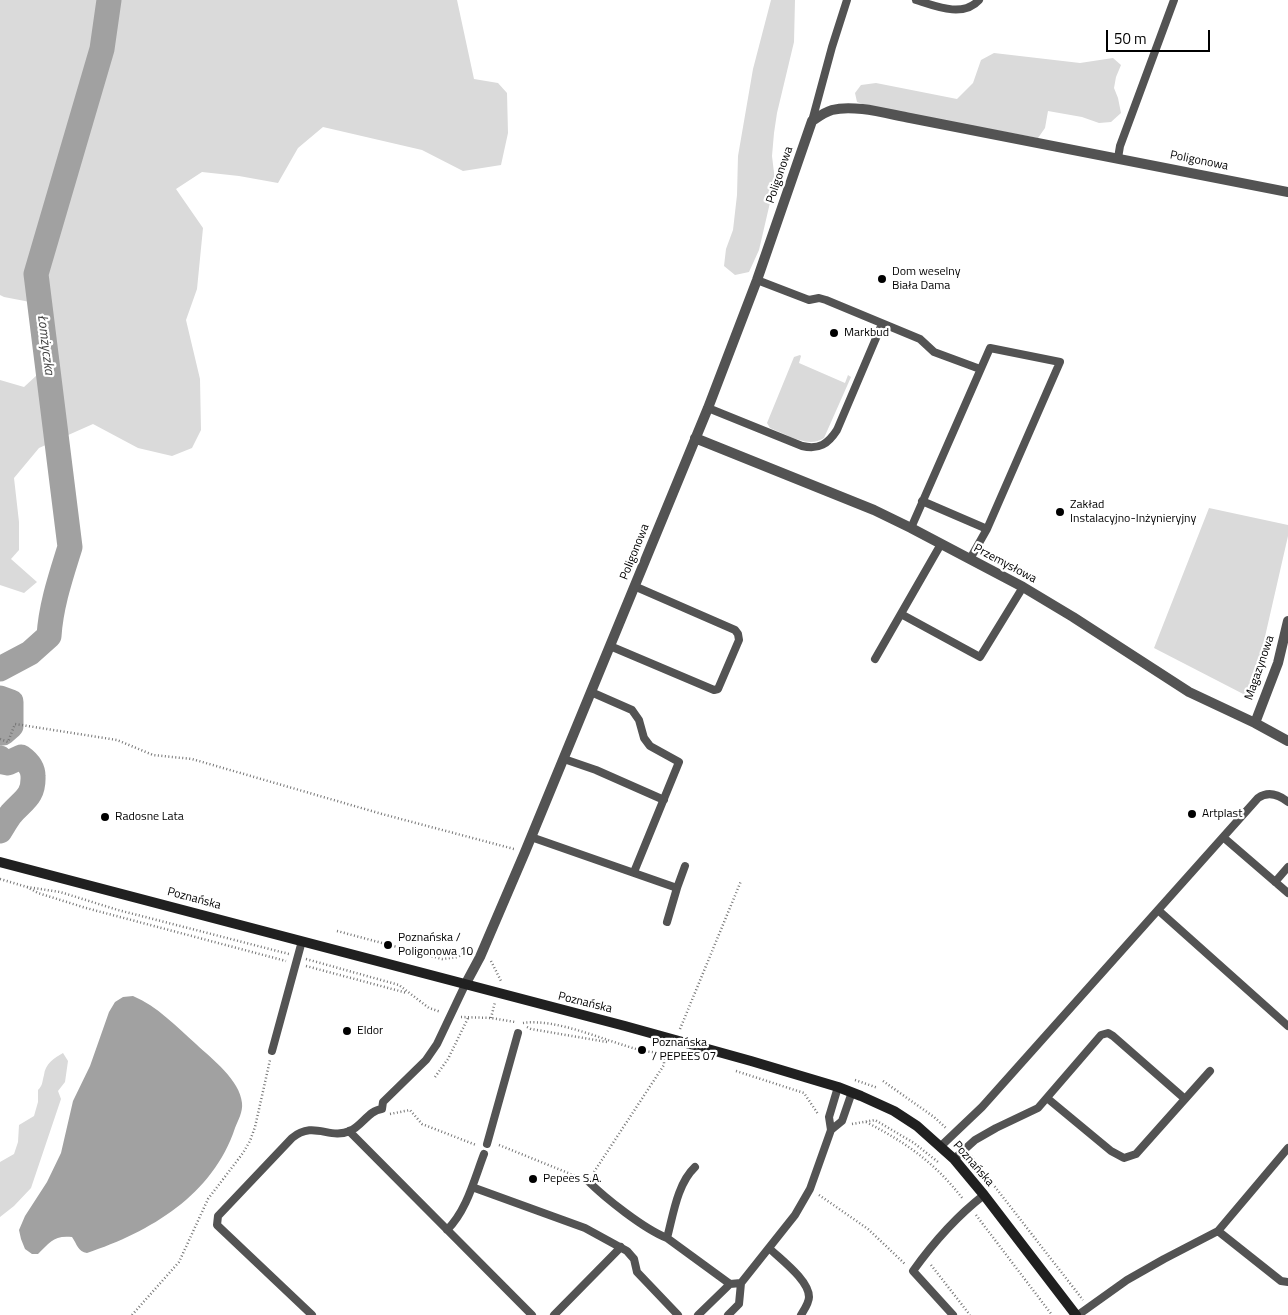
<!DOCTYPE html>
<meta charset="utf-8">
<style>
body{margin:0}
#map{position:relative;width:1288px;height:1315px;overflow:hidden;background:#fff;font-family:"Titillium Web",sans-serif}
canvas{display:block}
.scale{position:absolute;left:1106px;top:30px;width:104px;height:22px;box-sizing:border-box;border:2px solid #000;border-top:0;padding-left:6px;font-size:15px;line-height:18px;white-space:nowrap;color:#000;-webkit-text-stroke:4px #fff;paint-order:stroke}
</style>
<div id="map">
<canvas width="1288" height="1315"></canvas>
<div class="scale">50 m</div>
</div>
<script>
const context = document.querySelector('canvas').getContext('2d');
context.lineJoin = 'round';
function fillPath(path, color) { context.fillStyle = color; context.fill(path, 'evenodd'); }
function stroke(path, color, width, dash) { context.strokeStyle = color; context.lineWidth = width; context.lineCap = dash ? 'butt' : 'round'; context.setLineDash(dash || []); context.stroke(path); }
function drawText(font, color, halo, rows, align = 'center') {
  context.font = font + ' "Titillium Web",sans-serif'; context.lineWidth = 4.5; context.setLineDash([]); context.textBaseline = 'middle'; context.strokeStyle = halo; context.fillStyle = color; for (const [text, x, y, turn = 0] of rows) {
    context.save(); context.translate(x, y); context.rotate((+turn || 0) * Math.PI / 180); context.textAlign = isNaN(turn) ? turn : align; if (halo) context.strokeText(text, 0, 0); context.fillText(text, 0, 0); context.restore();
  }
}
const green = new Path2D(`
 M0,0H457L474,79L498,83L507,93L508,133L501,165L463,171L422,150L323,127L298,148L278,183L239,176L202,172L176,189L203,228L197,289L186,320L200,379L201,430L192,448L172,456L138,448L93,424L39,448L14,478L19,522V550L11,559L37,582L24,593L0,585V380L24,387L37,375L35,328L30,302L4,297L0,295Z
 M771,0H795L794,42L777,113L774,133L772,156L775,181L759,250L749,272L735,275L724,266L726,249L733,230L737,195L738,156L753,69Z
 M994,53L1080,63L1113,58L1121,65L1116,77L1114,88L1118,98L1121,113L1111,122L1099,123L1082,117L1048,111L1045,128L1038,138L871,107L857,102L855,93L861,85L876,83L957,99L973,83L981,60Z
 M800,355L801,356L799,363L845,383L848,375L851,377L824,438C808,449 786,434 770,428L767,423L794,357Z
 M1209,508L1288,525V536L1251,698L1154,648Z
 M63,1053L68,1061L65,1082L58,1091L61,1099L31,1188L14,1206L0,1217V1162L14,1154L18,1142L19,1125L34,1116L38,1102V1090C43,1085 42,1082 44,1075C45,1064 54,1058 63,1053Z`);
const water = new Path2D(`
 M133,996C157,1006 177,1027 196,1044C212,1059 240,1080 242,1103C243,1112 238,1120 235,1128C213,1195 150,1232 87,1253C78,1252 77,1244 72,1237C54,1235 50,1242 38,1254H32L25,1249L21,1239L19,1230L25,1216L47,1182L61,1153L73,1101L90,1066L109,1012L115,1002L123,997Z`);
const river = new Path2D(`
 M0,669L30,653L49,636C51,605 61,576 70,547L36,274L102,49L109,0
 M0,698L11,702V726L3,733
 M0,758L3,762L8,763L21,757C28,762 33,768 33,776C34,797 23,800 11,814C7,819 4,825 0,831`);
const path = new Path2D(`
 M0,739L8,742L15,724L117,740L153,755L192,759L382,814L514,849
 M0,879L27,887L38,893L86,908L286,961
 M27,887L60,892L118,910L289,954
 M337,931L442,959L458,957L464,952L469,954
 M306,959L399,985L429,1008L441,1012
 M491,961L501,981
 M306,966L407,993
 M461,1017L491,1018L515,1022
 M491,1018L495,1002
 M523,1023C557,1018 605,1041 640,1050C652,1053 666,1053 678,1054
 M527,1027L531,1029L607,1042
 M680,1029L741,881
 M736,1071L804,1093L818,1114
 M435,1077L448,1059L468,1018
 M855,1080L878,1088
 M883,1081L934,1117L946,1128
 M390,1114L410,1110L422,1124L476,1145
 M866,1122C907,1143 935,1163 963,1199
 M852,1124L875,1120L914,1143L938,1162
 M499,1145L578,1177
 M971,1156L1083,1300
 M594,1172L664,1065V1052
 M819,1195L868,1229L906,1265
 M976,1215L1052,1315
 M931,1265L970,1315
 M132,1315L179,1262L208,1199L243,1153L250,1141L255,1127L270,1060`);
const service = new Path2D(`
 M916,0C935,6 963,18 979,0
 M812,121L832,47L847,0
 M1118,158L1120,146L1174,0
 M757,280L809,300L819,298L826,300L920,339L934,352L980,369
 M708,408L802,446C819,450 828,444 837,430L882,324
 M922,501L987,529
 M911,528L990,348L1060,362L987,529L970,559
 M901,614L980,657L1023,587
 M610,646L714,690L718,689L739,640L738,634L735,630L634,586
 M875,659L941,544
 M591,692L632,710L639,720L644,738L650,746L679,762L634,872
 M564,759L596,770L664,800
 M531,837L677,888L667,922
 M1223,837L1288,893
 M1275,882L1288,867
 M677,888L685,866
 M1158,910L1288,1026
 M272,1051L302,941
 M1047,1098L1111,1151L1124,1158L1136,1154L1210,1071
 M831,1130L842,1121L852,1092
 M349,1131L532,1315
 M487,1144L518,1033
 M941,1146L982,1107L1258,798C1268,791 1278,794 1288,802
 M954,1159L975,1140L996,1128L1038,1108L1101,1035L1108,1033L1113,1036L1185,1099
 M588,1181C605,1198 644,1229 667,1238L730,1284L741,1283L795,1215L810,1189L831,1130L829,1117L838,1087
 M472,1187L585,1228L627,1251L634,1259L637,1272L678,1315
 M447,1230C467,1210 474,1180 484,1154
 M1218,1231L1281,1281L1288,1282
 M667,1238C673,1216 677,1184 695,1167
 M769,1248C780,1259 809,1280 809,1297C809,1303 804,1310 801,1315
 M312,1315L217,1225L218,1216L292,1138C314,1120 329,1140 350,1131C362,1126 369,1110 382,1109L383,1102L426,1060L437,1044L465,985
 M554,1315L621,1247
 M698,1315L730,1284
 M728,1315L739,1304L741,1283
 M953,1315L913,1271C933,1243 957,1216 984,1195
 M1078,1315L1127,1280L1164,1259L1218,1231L1288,1148`);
const minor = new Path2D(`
 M695,438L874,510L911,528L1023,587L1073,617L1189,692L1255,723L1288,741
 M1255,723L1278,663L1288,621
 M465,985L480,957L525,852L708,408L757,280L812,121C818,117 825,112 832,110C854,104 888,114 910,118L1288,192`);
const secondary = new Path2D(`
 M0,862L625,1026L751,1061L838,1087L861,1096L894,1111L917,1126L954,1159L984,1195L1076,1315`);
const markers = [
 [882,279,5,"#000"],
 [834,333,5,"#000"],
 [1060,512,5,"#000"],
 [1192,814,5,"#000"],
 [105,817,5,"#000"],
 [388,945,5,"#000"],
 [347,1031,5,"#000"],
 [642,1050,5,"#000"],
 [533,1179,5,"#000"]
];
const streetNames = [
 ["Poligonowa",1199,161,11],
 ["Poligonowa",780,175,-71],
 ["Poligonowa",635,552,-68],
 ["Przemysłowa",1005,564,28],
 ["Magazynowa",1260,668,-71],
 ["Poznańska",194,899,15],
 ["Poznańska",585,1003,14],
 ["Poznańska",973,1164,49]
];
const poiNames = [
 ["Dom weselny",892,272],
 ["Biała Dama",892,286],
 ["Markbud",844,333],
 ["Zakład",1070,505],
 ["Instalacyjno-Inżynieryjny",1070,519],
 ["Artplast",1202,814],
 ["Radosne Lata",115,817],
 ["Poznańska /",398,938],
 ["Poligonowa 10",398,952],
 ["Eldor",357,1031],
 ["Poznańska",652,1043],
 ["/ PEPEES 07",652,1057],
 ["Pepees S.A.",543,1179]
];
const waterNames = [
 ["Łomżyczka",45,345,83]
];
fillPath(green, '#dadada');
fillPath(water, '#a1a1a1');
stroke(river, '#a1a1a1', 25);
stroke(path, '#757575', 2.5, [1, 2.5]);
stroke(service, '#535353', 8);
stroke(minor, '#535353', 10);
stroke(secondary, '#202020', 10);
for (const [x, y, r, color] of markers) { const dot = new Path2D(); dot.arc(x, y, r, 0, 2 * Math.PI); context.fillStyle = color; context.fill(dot); stroke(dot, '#fff', 2); }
drawText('12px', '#000', '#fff', streetNames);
drawText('12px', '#000', '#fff', poiNames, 'left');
drawText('italic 14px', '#424242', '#fff', waterNames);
</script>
